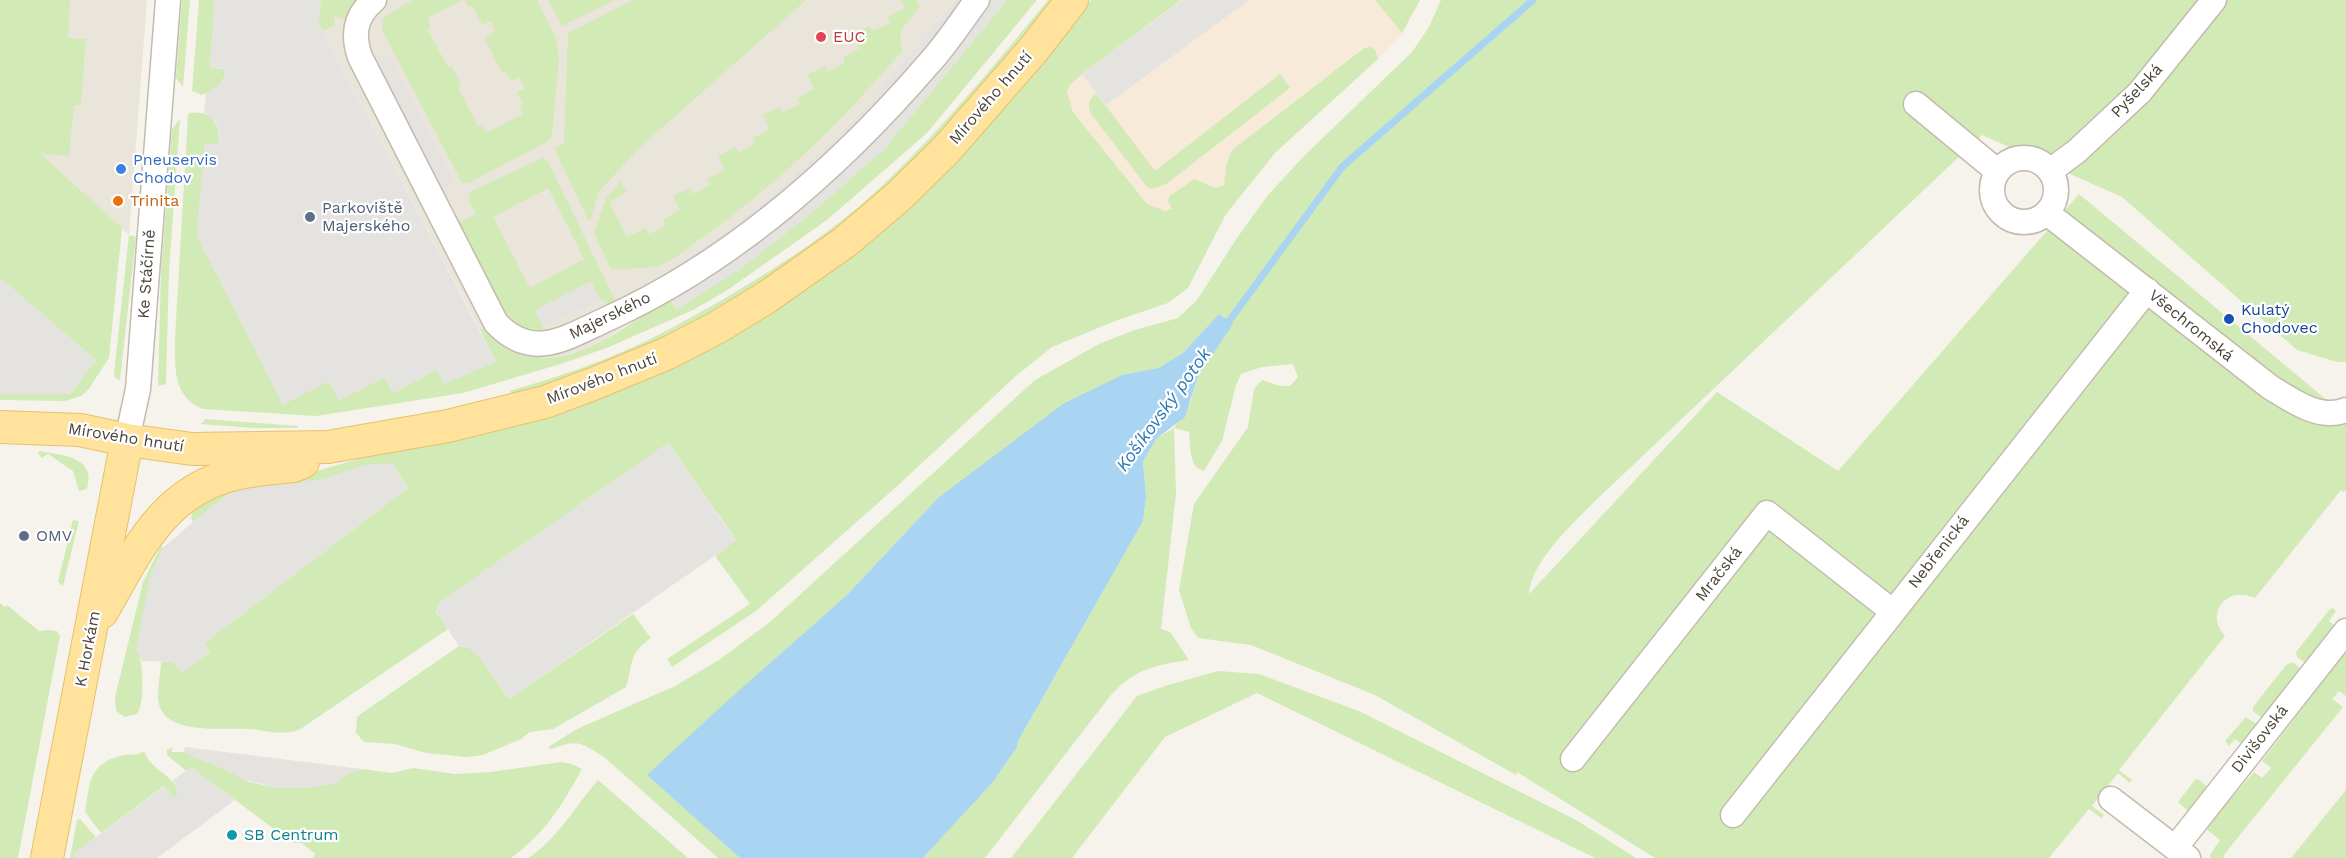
<!DOCTYPE html>
<meta charset="utf-8">
<style>
body{margin:0}
canvas{display:block;background:#f6f3ec}
</style>
<canvas width="2346" height="858"></canvas>
<script>
const context = document.querySelector('canvas').getContext('2d');
context.lineJoin = 'round';
function fillPath(path, color) { context.fillStyle = color; context.fill(path, 'evenodd'); }
function stroke(path, color, width, dash) { context.strokeStyle = color; context.lineWidth = width; context.lineCap = dash ? 'butt' : 'round'; context.setLineDash(dash || []); context.stroke(path); }
function drawText(font, color, halo, rows, align = 'center') {
  context.font = font + ' "Work Sans",sans-serif'; context.lineWidth = 4.5; context.setLineDash([]); context.textBaseline = 'middle'; context.strokeStyle = halo; context.fillStyle = color; for (const [text, x, y, turn = 0] of rows) {
    context.save(); context.translate(x, y); context.rotate((+turn || 0) * Math.PI / 180); context.textAlign = isNaN(turn) ? turn : align; if (halo) context.strokeText(text, 0, 0); context.fillText(text, 0, 0); context.restore();
  }
}
const residential = new Path2D(`
 M0,0H147L129,235L40,153Z
 M321,0H955L851,122L778,190L705,246L656,278L669,298L594,346L563,358L548,359L533,358L512,351L485,327L480,330L318,21Z`);
const commercial = new Path2D(`
 M1182,0H1375L1402,33L1378,59L1377,54L1363,48L1232,150L1226,166L1224,185L1216,188L1207,183L1172,206V209L1169,211H1165L1147,204L1073,112L1067,98V92L1069,86L1082,74Z`);
const green = new Path2D(`
 M0,0H70L68,38L86,39L81,105H74L69,156L41,154L122,228L109,358L88,390L81,396L65,401L0,400V394H70L96,360L0,278Z
 M182,0H190L183,87L176,78Z
 M199,0H215L210,68L226,69C224,83 216,91 202,95L192,91Z
 M321,0H355L344,19L334,16L335,25L323,31L318,21Z
 M412,0H463L427,18L431,26L427,29L448,67L452,66L461,86L458,88L478,127L482,125L486,133L523,114L520,106L523,104L517,92L525,88L519,77L511,81L506,72L503,74L485,39L495,31L491,21L482,25L472,5L468,7L465,0H537L556,38L559,58L552,136L547,142L468,183H462L382,30L383,18Z
 M548,0H615L562,26Z
 M633,0H806L638,149L598,193L591,219L588,220L554,148L564,144L568,33Z
 M901,0H916L920,6L900,32L902,51C841,122 776,186 699,240C687,248 671,263 657,266C643,270 625,268 611,269L594,233L606,199L621,181L627,192L609,202L627,237L645,228L649,234L665,226L663,219L680,210L673,196L690,188L693,194L710,185L707,179L725,170L718,156L735,147L738,153L755,144L753,138L770,129L763,115L779,107L783,112L800,104L797,98L814,89L808,75L825,66L828,72L845,63L843,57L860,48L853,34L869,26L873,31L890,23L887,17L905,8Z
 M1007,0H1037L927,133L827,220L726,291L693,310L609,347L564,363L463,393L316,416L203,409C172,397 175,366 175,338L188,114C209,107 222,125 219,145L205,144L197,236L283,404L329,381L339,400L384,377L393,393L436,370L496,362L480,330L485,327C547,394 610,336 669,298L677,309L740,269L810,214L884,149Z
 M1048,0H1056L944,134L861,212L746,294L664,339L560,382L511,395L510,391C546,380 582,369 617,354C654,339 688,319 722,300C781,265 839,228 888,180C946,124 997,62 1048,0Z
 M1091,0H1181L1082,74L1069,86L1067,92L1073,112L1147,204L1165,211L1172,209L1168,201L1170,196L1194,179L1216,188L1224,185L1226,166L1232,150L1364,48L1371,47L1375,50L1378,59L1275,153L1226,214L1188,288L1168,303L1115,321L1052,347L1017,375L895,488L756,611L672,667L667,659L750,604L715,556L736,540L668,443L440,602L436,612L448,629L299,730C280,736 266,730 248,729C225,727 166,736 159,704C156,692 161,674 161,662H173L182,672L210,652L204,643L408,488L393,464L367,465L320,480L238,487L193,522L191,518L193,509L190,501L220,486L239,480L310,473L382,452L446,441L541,417L628,386L695,354L756,320L877,235L933,184L985,129Z
 M1366,0H1420L1402,33L1375,0Z
 M1441,0H2346V362H2337L2297,350L2122,197L1982,135L1595,501C1573,524 1531,561 1529,594L1717,392L1838,471L2079,194L2346,416V490L2344,492L2341,490L2255,598C2227,585 2204,613 2225,636L2119,770L2132,780L2130,783L2118,773L2092,806L2104,815L2101,818L2089,809L2049,858H1655L1517,772L1516,775L1375,695L1251,645L1198,638L1191,628L1179,590L1194,504L1248,427L1254,389L1262,380L1280,386H1290L1298,377L1293,364L1262,367L1241,374L1236,385L1222,441L1204,471C1188,467 1191,447 1189,432L1174,428L1176,493L1161,629L1170,632L1189,660C1155,665 1135,669 1111,695L985,858H923L993,782L1017,747L1018,741L1143,521L1146,497L1143,461L1157,438L1174,428L1190,404L1198,376L1232,324L1219,314L1183,353L1159,369L1122,375L938,498L846,596L648,775L740,858H718L604,757C580,742 579,739 551,749L548,747L577,729L675,686L719,660L770,622L1035,380L1099,344L1135,330L1178,318L1197,300L1237,238L1268,195L1305,155L1412,52L1429,27Z
 M1280,74L1290,88L1166,184L1152,189L1147,187L1091,114C1087,105 1089,100 1096,93L1155,171Z
 M180,119L169,271L166,380V384L158,386L161,272L172,129Z
 M542,158L547,160L616,302L610,305L600,299L591,282L535,311L543,327L539,333L529,335L506,317L457,224L476,214L469,201L470,192ZM548,188L584,259L530,288L493,217Z
 M129,235L136,237L120,380L115,378L114,373Z
 M205,419H206L298,426V428H253L201,424Z
 M39,451C61,455 97,456 87,489L79,491L73,471L48,454L42,458L38,454Z
 M73,520L79,521L63,586L58,582Z
 M161,546L163,548L150,578L139,653C143,667 145,703 137,714L125,717L116,711L115,697L143,582Z
 M0,603L5,607L7,605L39,631L49,630L57,631L60,636L18,858H0Z
 M2333,608L2336,611L2329,621L2337,627L2307,664L2297,657L2296,652L2330,609Z
 M633,614L651,638C627,655 634,663 626,687L553,729L530,732L521,739L483,755L466,757L426,753L395,744L364,742L356,733L357,717L362,713L459,646L469,648L476,653L509,699Z
 M2346,651V696L2339,691L2332,699L2343,707L2223,856L2224,858H2211L2210,855L2220,840L2205,828L2254,772L2262,778L2271,768L2262,761Z
 M2292,662L2302,670L2263,719L2253,711V707L2286,665Z
 M1218,671L1259,674L1361,712L1576,820L1636,858H1595L1257,693L1165,737L1072,858H1011L1137,696L1168,685Z
 M2246,717L2258,725L2243,745L2235,739L2229,746L2225,741Z
 M172,747V752H184L231,772L249,782L278,788L340,779L345,775L362,769L392,773L413,768L455,774L490,772L562,762L572,764L582,769C561,807 546,832 511,858H313L315,854L302,843H293L192,768L186,771L167,755V750Z
 M144,751C151,772 179,776 178,796L175,799L164,786L101,833L85,812C90,783 88,765 120,756C129,753 135,757 144,751Z
 M2198,779L2209,788L2190,813L2178,802L2195,780Z
 M598,780L688,858H528C557,840 576,805 598,780Z
 M2346,790V858H2291Z
 M80,819L96,837L73,854L76,858H70L77,820Z`);
const parking = new Path2D(`
 M215,0H321L318,21L496,362L444,384L436,370L393,393L384,378L339,401L329,381L283,405L197,236L205,143L218,144L220,138L218,127L215,121L204,113L206,94L219,85L224,78L226,69L210,68Z
 M955,0H1007L884,149L810,214L740,269L677,309L656,278L705,246L778,190L851,122Z
 M1182,0H1249L1106,105L1082,74Z
 M389,56L452,179L442,194L370,57Z
 M0,278L96,360L70,394H0Z
 M591,281L600,299L543,327L535,310Z
 M668,443L736,541L509,699L476,653L469,648L459,646L436,611L440,602Z
 M393,464L408,488L204,643L210,652L182,673L173,662L142,661L136,648L150,578L163,548L193,522L238,487L320,480L367,465Z
 M185,747L362,769L345,775L338,783L306,788H278L241,779L231,772L184,752Z
 M191,767L235,800L157,858H76L73,854L165,786L175,799L178,792L173,780Z`);
const water = new Path2D(`
 M1219,314L1233,324L1198,376L1185,417L1157,438L1143,461L1146,497L1143,521L1018,741L1017,747L993,782L923,858H740L647,775L725,703L846,596L938,498L1063,404L1122,375L1159,368L1183,353Z`);
const stream = new Path2D(`
 M1224,328L1342,167L1533,0`);
const minor = new Path2D(`
 M374,0C355,16 352,34 360,57L496,323C533,362 567,337 607,319C734,261 840,167 931,61C948,42 962,20 977,0
 M1916,104L1997,171
 M1992 190a32 32 0 1 1 64 0a32 32 0 1 1-64 0Z
 M2050,171L2077,151L2140,92L2214,0
 M2047,213L2270,387C2291,400 2320,421 2346,410
 M127,440L138,389L168,0
 M1573,759L1767,513L1892,611
 M2111,799L2188,858
 M1733,815L2147,290
 M2175,848L2346,631`);
const major = new Path2D(`
 M0,427L80,430L127,440L192,449L328,447L448,426L545,402L593,384L668,353L718,327L767,297L845,242L899,196L946,150L1034,49L1072,0
 M102,612C136,553 162,491 235,474C254,469 275,468 294,466L303,462
 M47,858L127,440`);
const markers = [
 [821,37,6,"#e0444e"],
 [121,169,6,"#3f7fe0"],
 [118,201,6,"#e8710a"],
 [310,217,6,"#5c6f8a"],
 [2229,319,6,"#1a4fb4"],
 [24,536,6,"#5c6f8a"],
 [232,835,6,"#0f9aa8"]
];
const healthNames = [
 ["EUC",833,37]
];
const streetNames = [
 ["Pyšelská",2137,91,-47],
 ["Mírového hnutí",991,98,-49],
 ["Ke Stáčírně",147,274,-86],
 ["Majerského",610,316,-26],
 ["Všechromská",2191,326,39],
 ["Mírového hnutí",602,379,-21],
 ["Mírového hnutí",126,438,9],
 ["Nebřenická",1939,552,-52],
 ["Mračská",1719,574,-52],
 ["K Horkám",88,649,-79],
 ["Divišovská",2260,739,-52]
];
const shopNames = [
 ["Pneuservis",133,160],
 ["Chodov",133,178]
];
const foodNames = [
 ["Trinita",130,201]
];
const serviceNames = [
 ["Parkoviště",322,208],
 ["Majerského",322,226],
 ["OMV",36,536]
];
const transitNames = [
 ["Kulatý",2241,310],
 ["Chodovec",2241,328]
];
const cultureNames = [
 ["SB Centrum",244,835]
];
const waterNames = [
 ["Košíkovský potok",1164,410,-54]
];
fillPath(residential, '#eae5da');
fillPath(commercial, '#f7ead8');
fillPath(green, '#d2eab5');
fillPath(parking, '#e5e3e0');
fillPath(water, '#a9d4f2');
stroke(stream, '#a9d4f2', 7);
stroke(minor, '#c2bbae', 27);
stroke(major, '#e6c16a', 34);
stroke(minor, '#fff', 24);
stroke(major, '#ffe39c', 32);
for (const [x, y, r, color] of markers) { const dot = new Path2D(); dot.arc(x, y, r, 0, 2 * Math.PI); context.fillStyle = color; context.fill(dot); stroke(dot, '#fff', 2); }
drawText('16px', '#be3a42', '#fff', healthNames, 'left');
drawText('16px', '#4b4439', '#fff', streetNames);
drawText('16px', '#366cbe', '#fff', shopNames, 'left');
drawText('16px', '#c56008', '#fff', foodNames, 'left');
drawText('16px', '#4e5e75', '#fff', serviceNames, 'left');
drawText('16px', '#164399', '#fff', transitNames, 'left');
drawText('16px', '#0d838f', '#fff', cultureNames, 'left');
drawText('italic 18px', '#2e7ab2', '#fff', waterNames);
</script>
